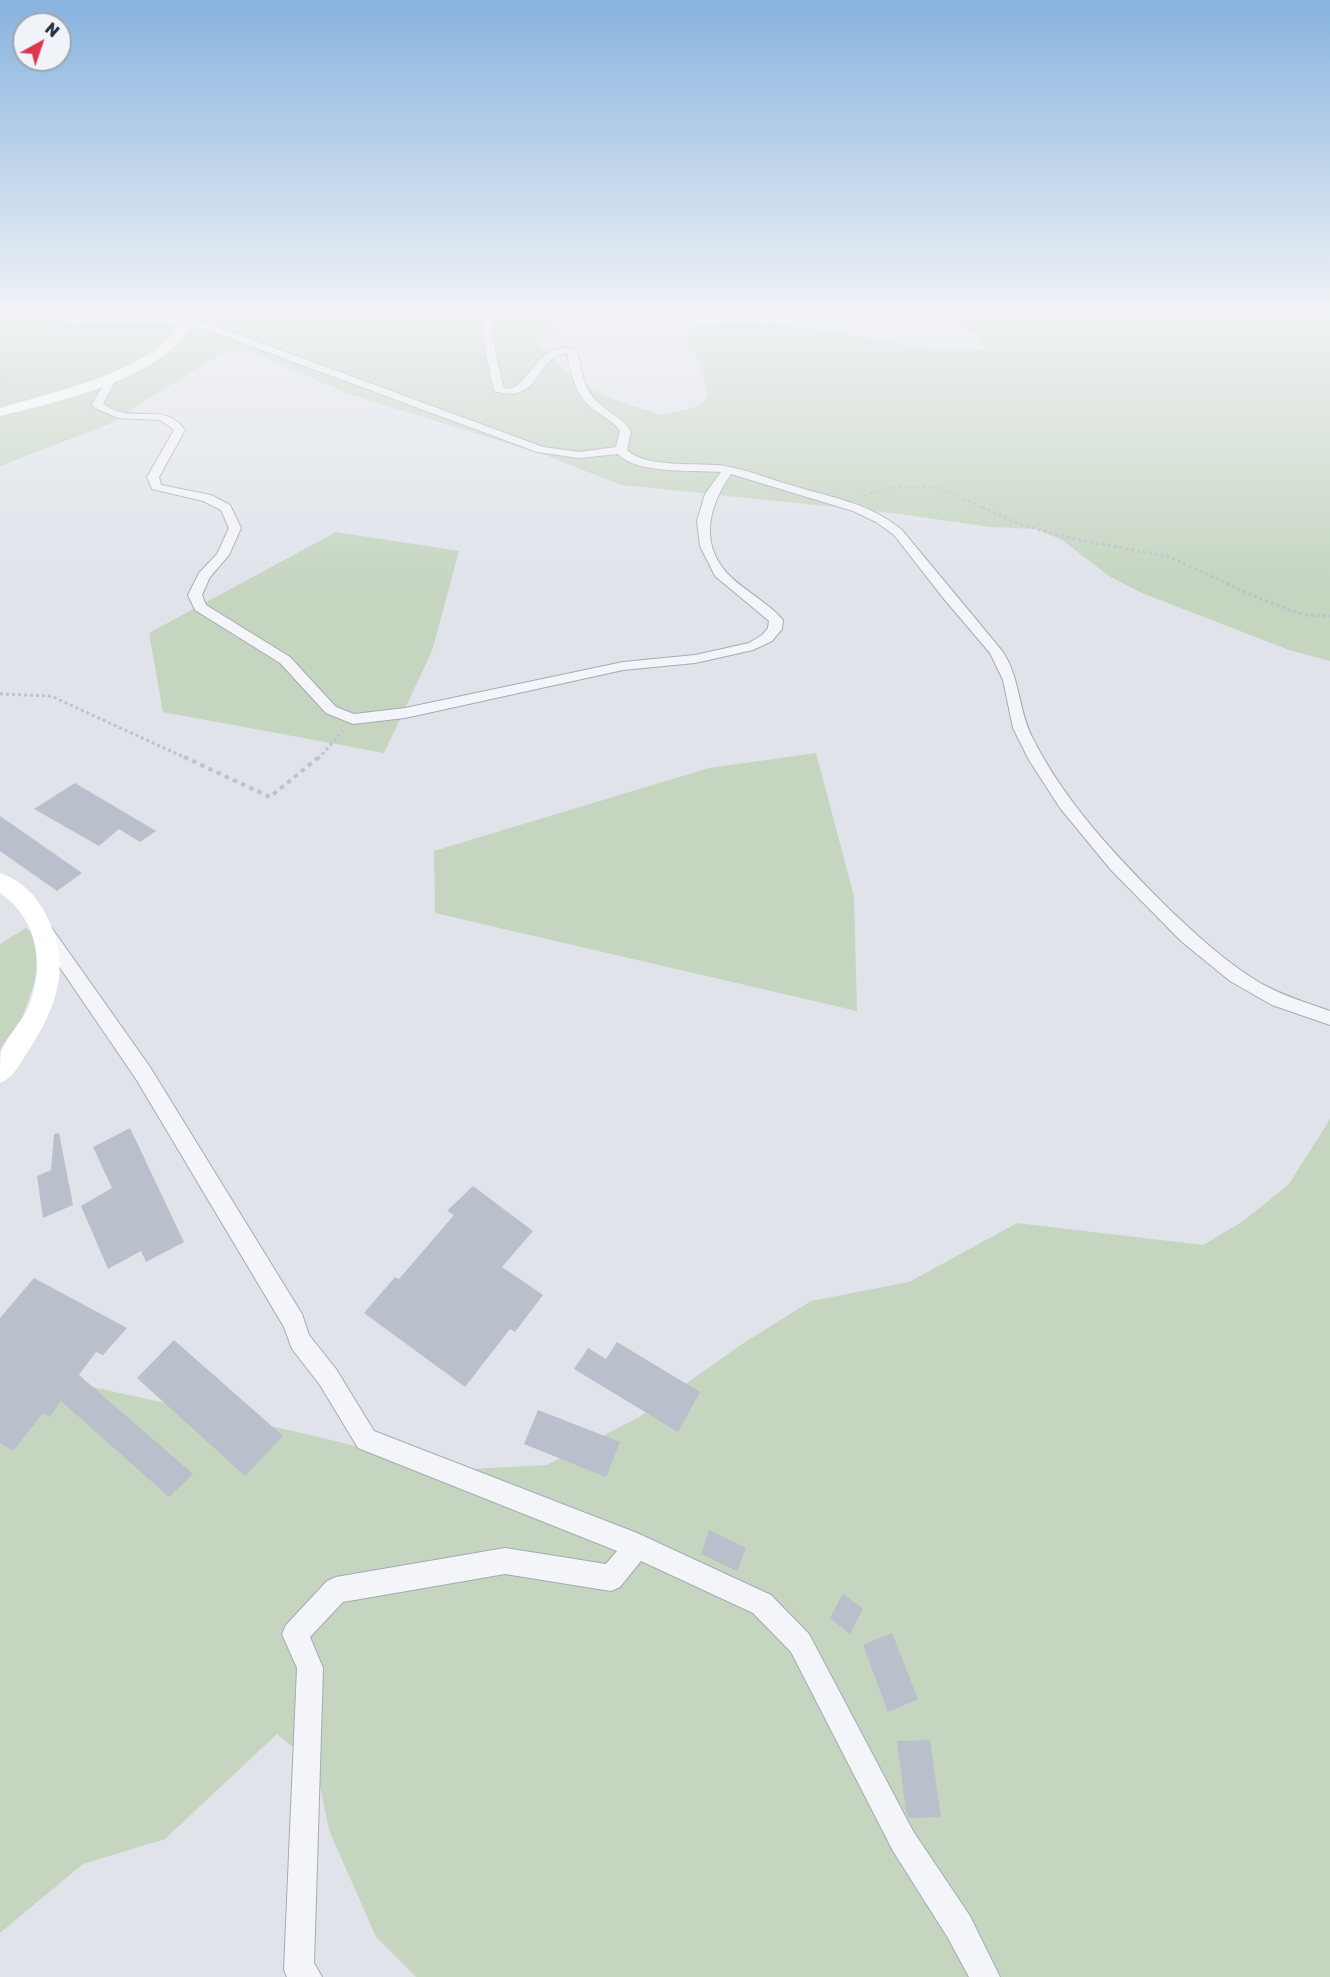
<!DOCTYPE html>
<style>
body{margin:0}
#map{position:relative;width:1330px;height:1977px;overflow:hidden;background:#e0e4ea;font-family:"Golos Text",sans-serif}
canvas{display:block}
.north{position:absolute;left:12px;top:12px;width:60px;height:60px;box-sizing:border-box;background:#f0f3f8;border:2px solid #9fa5b0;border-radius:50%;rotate:40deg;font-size:16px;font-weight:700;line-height:24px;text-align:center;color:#263144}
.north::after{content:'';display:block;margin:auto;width:21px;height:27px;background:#dd374e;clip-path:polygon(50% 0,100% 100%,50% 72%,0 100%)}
</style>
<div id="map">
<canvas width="1330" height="1977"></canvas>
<div class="north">N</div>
</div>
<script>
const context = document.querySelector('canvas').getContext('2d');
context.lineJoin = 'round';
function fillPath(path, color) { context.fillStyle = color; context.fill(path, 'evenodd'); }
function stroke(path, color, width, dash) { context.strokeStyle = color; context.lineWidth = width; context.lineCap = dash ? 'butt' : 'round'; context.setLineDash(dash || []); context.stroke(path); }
const green = new Path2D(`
 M0,310H505L545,320L557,327L537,343L574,379L594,391L629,405L662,415L700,406L708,396L701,363L684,341L697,326L715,323L755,322L823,330L925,348L985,350L977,335L936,310H1330V661L1289,650L1142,593L1109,576L1062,540L1036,529L990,527L893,513L621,485L542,454L348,394L260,355L239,351L221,353L109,424L0,466Z
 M336,532L459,551L432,651L384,753L163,712L149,633Z
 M816,753L854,896L857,1011L435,913L434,851L709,768Z
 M26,928L34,934L39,964L33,987L22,1018L0,1050V944Z
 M1330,1119V1977H416L376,1937L329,1830L316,1766L277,1734L165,1839L83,1864L0,1933V1373L88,1386L306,1434L453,1470L547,1465L639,1417L742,1344L811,1301L909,1282L1017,1223L1203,1245L1242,1222L1289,1184Z`);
const building = new Path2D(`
 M75,783L156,831L140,842L119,829L99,846L34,809Z
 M0,816L16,827L82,873L57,891L0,851Z
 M130,1128L184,1242L146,1262L141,1251L108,1269L81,1206L112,1188L93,1147Z
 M59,1133L73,1205L43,1218L37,1176L51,1170L54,1134Z
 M473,1186L533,1231L502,1267L543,1295L515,1332L510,1329L465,1387L364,1313L395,1277L399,1279L454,1215L447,1211Z
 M34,1278L127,1328L103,1355L96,1352L79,1375L193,1474L169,1497L61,1401L50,1417L43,1413L13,1451L0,1443V1318Z
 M174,1340L283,1436L245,1476L137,1378Z
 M617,1342L700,1392L678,1432L574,1369L588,1348L606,1359Z
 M538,1410L620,1442L606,1477L524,1444Z
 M709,1530L746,1548L737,1571L701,1554Z
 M843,1594L863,1609L850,1634L830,1618Z
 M892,1633L918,1699L888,1712L863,1645Z
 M930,1740L941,1817L909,1818L906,1812L897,1741Z`);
const pathFar2 = new Path2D(`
 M0,380L24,391
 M864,496L891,487H937L986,509`);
const pathFar1 = new Path2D(`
 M982,507L1019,524L1065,537L1169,557L1263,600L1305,615L1330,616
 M0,694L51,696L188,759
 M318,759L343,731`);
const path = new Path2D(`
 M184,757L270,797L319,757`);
const street = new Path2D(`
 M5,310H36L80,318H170L207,323L543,447L579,452L616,447L620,431C613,421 603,417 594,410C576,397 571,374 567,353C537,353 542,406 494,391L482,335L484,310H494L492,335L503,387L509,389L515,387C535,371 544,342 575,349C582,364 581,383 593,397C604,411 621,416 631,431L627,450C646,469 699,462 725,466C747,470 767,478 787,484C828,497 869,502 902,530L1003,652C1020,678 1018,709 1032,737C1064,801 1114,854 1164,904C1194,933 1226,963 1262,984C1284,996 1307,1003 1330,1011V1025L1272,1005L1230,981L1181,941L1111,870L1060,808L1029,760L1013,728L1003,680L990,653L944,599L894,535L876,522L853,511L731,474C710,504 699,541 726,572C742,590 767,601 783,620L782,629L772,641L753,650L695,663L623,670L405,718L353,724L326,713L280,663L195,610L188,595L199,573L217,554L229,528L221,510L203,501L152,489L147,477L174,430L160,420L118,418L93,407L92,405L109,374L118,376L103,404C108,407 114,411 120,412C145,418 168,406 185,430L159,477L161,485L211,495L230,505L241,528L229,555L210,577L202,595L206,605L290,657L336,707L354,714L405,708L623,662L695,655L749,643L762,635L768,628L769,621L715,576L700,546L697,521L705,494L721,472C694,470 636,474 618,454L579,458L537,452L205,329L170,324H80Z
 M45,925L51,927L150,1067L302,1314L309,1335L336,1369L374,1431L637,1533L771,1595L809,1634L913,1831L970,1916L1000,1977H969L948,1938L893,1851L791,1652L753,1613L641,1561L620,1587L611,1591L505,1574L343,1602L310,1637L323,1668L314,1963L322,1977H287L284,1970L297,1668L282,1634L286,1625L327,1581L336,1577L505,1548L606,1564L617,1551L358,1448L320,1385L292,1349L284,1327L136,1079L39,937L36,932L39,927Z`);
const secondary = new Path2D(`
 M186,310H198C194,320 190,331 182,339C142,383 57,402 0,416V408C47,394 146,372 175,331C179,325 182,317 186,310Z
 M0,873C19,879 35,894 44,911C73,963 58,1006 27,1053C19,1065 13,1078 0,1083C0,1073 0,1059 1,1051C7,1037 19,1025 26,1012C46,970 39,919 0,893Z`);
fillPath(green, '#c5d5c0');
fillPath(building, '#b9c0cb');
stroke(street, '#a4abb5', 2);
stroke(pathFar2, '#bec2c9', 2, [3, 3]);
stroke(pathFar1, '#bec2c9', 3, [3, 3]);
stroke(path, '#bec2c9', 4, [4.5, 4.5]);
fillPath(street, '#f3f5f8');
fillPath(secondary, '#fff');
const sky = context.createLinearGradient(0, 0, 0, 587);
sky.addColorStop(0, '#87b3de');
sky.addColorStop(0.53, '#f1f3f6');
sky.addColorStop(1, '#f1f3f600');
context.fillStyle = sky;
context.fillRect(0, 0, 1330, 587);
</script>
